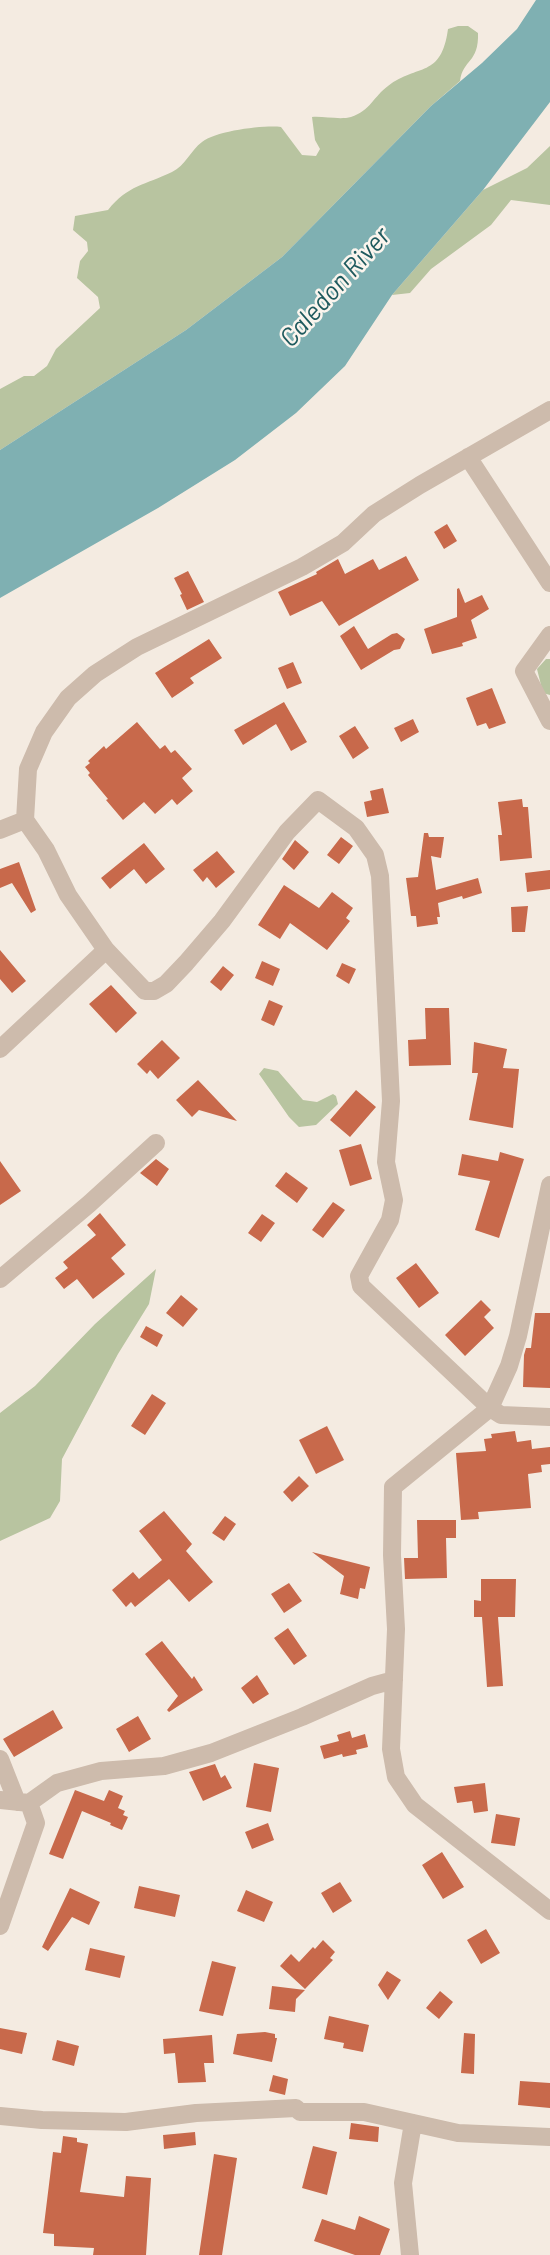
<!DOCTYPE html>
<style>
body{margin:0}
canvas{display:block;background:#f4ebe1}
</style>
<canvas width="550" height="2255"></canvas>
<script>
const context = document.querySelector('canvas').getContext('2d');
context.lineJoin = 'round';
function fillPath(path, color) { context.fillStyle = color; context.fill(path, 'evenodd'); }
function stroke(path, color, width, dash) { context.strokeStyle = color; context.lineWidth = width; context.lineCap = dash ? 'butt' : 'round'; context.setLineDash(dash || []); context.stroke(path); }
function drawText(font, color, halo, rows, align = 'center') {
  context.font = font + ' Barlow,sans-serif'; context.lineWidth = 5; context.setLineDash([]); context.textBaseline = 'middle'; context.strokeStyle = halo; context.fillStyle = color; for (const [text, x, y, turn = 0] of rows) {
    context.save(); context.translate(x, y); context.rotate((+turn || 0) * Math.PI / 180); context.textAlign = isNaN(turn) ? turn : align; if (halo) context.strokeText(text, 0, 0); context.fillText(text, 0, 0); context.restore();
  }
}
const green = new Path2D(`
 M458,26H468L478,33C479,63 463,59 460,81L431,106L282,257L186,330L0,450V389L24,376H34L47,366L56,349L100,308L98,297L77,278L80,261L88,251L87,242L73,230L75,216L108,210C128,185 145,185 172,172C185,166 191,150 202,142C216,131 263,125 281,127L302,155L316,156L320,149L315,140L312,117C323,116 340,120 351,117C370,111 374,96 388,86C418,63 441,79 448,29Z
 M550,146V205L511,200L491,225L431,269L410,293L392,295L483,190L527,168Z
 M546,659H550V695L543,693L537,669Z
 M264,1068L278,1071L303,1100L317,1102L333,1094L336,1096L338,1104L316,1125L299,1127L289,1117L259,1074Z
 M156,1269L149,1304L118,1354L62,1459L60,1501L50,1518L0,1541V1413L35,1386L95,1324Z`);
const water = new Path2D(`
 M536,0H550V102L483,190L392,295L345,366L296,413L235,460L158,508L0,598V450L186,330L282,257L431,106L482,63L517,29Z`);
const building = new Path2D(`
 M447,524L457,541L444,549L434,532Z
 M406,556L419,580L339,626L322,601L290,616L278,592L317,574L316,572L338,559L345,574L373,559L379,570Z
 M188,571L204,602L187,610L180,595L182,594L174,578Z
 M459,588L465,603L482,595L489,609L471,620L477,638L462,643L463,646L432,654L424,629L457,617V589Z
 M354,626L368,649L392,634L397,633L405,639L400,649L394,650L361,670L340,636Z
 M209,639L222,658L190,678L194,683L172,698L155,673Z
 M293,662L302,683L287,689L278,668Z
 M492,688L506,723L489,729L486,723L477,726L466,698Z
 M284,702L307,742L291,751L276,724L243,745L234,730Z
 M413,719L419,732L401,742L394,728Z
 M137,722L160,749L165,745L171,753L175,750L192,769L182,778L193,791L177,805L172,799L155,814L144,802L123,820L106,800L108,799L88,775L90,773L85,767L90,763L88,761L104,746L106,749Z
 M355,726L369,748L353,759L339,736Z
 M383,788L389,813L367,817L364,802L372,800L370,791Z
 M522,799L523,807H528L532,858L500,861L498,835H502L498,802Z
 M424,833H428L429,837H444L441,858L431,856L436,890L478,878L482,893L463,899L462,896L438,903L440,917H437L438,924L417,927L416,916H411L406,878L418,877Z
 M341,837L353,846L339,864L327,855Z
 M295,840L309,852L294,870L282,859Z
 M144,843L165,869L146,884L134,869L110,889L101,878Z
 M217,851L235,872L216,888L207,877L203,882L193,870Z
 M19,862L36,910L31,913L12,883L0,888V869Z
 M550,870V889L527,892L525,873Z
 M284,885L319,908L332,892L353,908L346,918L350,921L327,950L290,923L280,939L258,925Z
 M528,906L525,932H512L511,907Z
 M0,950L26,981L12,993L0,979Z
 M262,961L280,969L273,986L255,978Z
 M342,963L356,969L349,984L336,976Z
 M223,966L234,975L221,991L210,982Z
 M111,985L137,1013L116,1033L89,1004Z
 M269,1000L283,1006L274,1026L261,1020Z
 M425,1008H449L451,1065L409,1066L408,1040L426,1039Z
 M162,1040L180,1058L158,1079L150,1070L147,1074L137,1064Z
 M474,1042L507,1049L503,1068L519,1069L513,1128L469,1120L478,1073H472Z
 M198,1080L237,1121L199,1110L192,1117L176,1100Z
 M356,1090L376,1107L350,1137L330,1120Z
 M361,1144L372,1179L350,1186L339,1150Z
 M500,1152L524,1159L499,1238L475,1230L490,1181L458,1175L462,1154L498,1161Z
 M156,1159L169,1169L157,1186L140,1173Z
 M0,1161L21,1191L0,1205Z
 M286,1172L308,1188L297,1203L275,1186Z
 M333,1202L345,1210L323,1238L312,1230Z
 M100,1213L126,1245L111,1258L125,1274L93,1299L77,1279L64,1289L55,1278L68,1268L63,1262L96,1235L87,1225Z
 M262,1214L275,1223L261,1242L248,1233Z
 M416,1263L439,1293L419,1308L396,1278Z
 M181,1295L198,1309L183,1327L166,1313Z
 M481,1300L491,1310L484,1317L494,1328L465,1356L445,1335Z
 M535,1313H550V1388L523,1387L524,1355L526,1348H531Z
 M146,1326L163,1335L157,1347L140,1337Z
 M152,1394L166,1403L145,1435L131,1426Z
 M327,1426L344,1460L316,1474L299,1440Z
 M515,1431L517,1442L531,1440L532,1449L550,1447V1464L541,1465L542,1472L528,1474L531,1508L478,1512L479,1519L461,1520L456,1453L486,1451L484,1439L492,1438L491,1434Z
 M299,1476L309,1486L292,1502L283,1492Z
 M164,1511L192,1544L186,1551L213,1582L189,1602L169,1579L135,1607L131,1602L126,1607L112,1590L133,1572L139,1579L162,1560L139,1531Z
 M225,1516L236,1524L224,1541L212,1533Z
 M417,1520H456V1538H446L447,1578L405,1579L404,1558H418Z
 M312,1552L370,1567L365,1589L360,1588L358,1599L340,1594L344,1576Z
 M481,1579H516L515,1617H498L503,1686L487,1687L482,1617H474V1600L481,1601Z
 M289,1583L302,1601L284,1613L271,1594Z
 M288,1628L307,1656L294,1665L274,1638Z
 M162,1641L192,1679L194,1676L203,1690L169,1712L167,1710L178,1696L145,1654Z
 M257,1675L269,1694L253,1704L241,1688Z
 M53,1710L63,1728L14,1757L3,1739Z
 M138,1716L151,1739L129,1752L116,1729Z
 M350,1731L352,1738L365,1734L368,1747L356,1750L357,1754L343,1757L342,1754L324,1759L320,1746L339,1741L337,1735Z
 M254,1763L279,1768L271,1812L246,1807Z
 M215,1764L221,1778L225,1775L232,1788L203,1801L189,1772Z
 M485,1783L488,1811L474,1813L472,1801L457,1803L454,1787Z
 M75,1790L104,1801L109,1790L123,1796L118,1808L125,1811L123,1815L128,1817L122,1830L110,1825L111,1823L82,1811L63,1859L49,1854Z
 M496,1814L520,1818L515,1846L491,1843Z
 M268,1823L274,1840L252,1849L245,1832Z
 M442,1852L464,1887L443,1899L422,1865Z
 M340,1882L352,1901L333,1913L321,1893Z
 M139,1886L180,1895L175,1917L134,1908Z
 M70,1888L100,1902L89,1925L72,1917L48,1951L42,1947Z
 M246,1890L273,1902L264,1922L237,1911Z
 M486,1929L500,1953L481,1964L467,1940Z
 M323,1940L335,1952L330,1958L333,1960L305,1989L280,1966L291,1954L299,1962L313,1947L315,1949Z
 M90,1948L125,1956L120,1978L85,1970Z
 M212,1961L236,1967L223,2016L199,2011Z
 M387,1971L401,1980L388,2000L378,1985Z
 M272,1986L305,1990L296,1999L295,2012L269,2009Z
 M440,1991L453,2002L439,2019L426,2008Z
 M329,2016L369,2025L363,2052L343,2048L344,2043L324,2039Z
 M0,2028L27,2033L22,2054L0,2049Z
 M265,2032L275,2034V2038H277L272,2062L233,2054L237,2034Z
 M464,2033L475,2034L474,2074L461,2073Z
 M212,2035L214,2063H204L206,2082L178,2083L175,2053L164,2054L163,2039Z
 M57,2040L79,2046L74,2066L52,2060Z
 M273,2075L288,2079L285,2095L269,2091Z
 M520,2081L550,2083V2108L518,2105Z
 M351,2123L379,2127L378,2142L349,2139Z
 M195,2132L196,2145L164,2149L163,2135Z
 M63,2136L77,2138V2142L88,2144L80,2192L124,2197L126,2176L151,2178L146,2255H93L94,2248L54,2246V2234L43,2233L53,2152L61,2153Z
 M313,2146L337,2152L327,2195L302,2188Z
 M214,2154L237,2158L222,2255H199Z
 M359,2216L390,2229L380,2255H355L314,2241L322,2219L355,2230Z`);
const minor = new Path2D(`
 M550,410L420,485L374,514L343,543L302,567L137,647L95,674L68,698L44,732L28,769L25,820L46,850L68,895L106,950L145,991H154L166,984L186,963L222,921L287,832L318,800L356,828L375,855L380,876L391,1101L386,1162L394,1200L390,1220L359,1276L361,1286L490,1408L501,1415L550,1417
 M468,457L550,583
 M550,635L524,671L550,721
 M0,830L25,820
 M0,1049L106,950
 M550,1185L518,1336L509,1366L490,1408L393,1487L392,1555L396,1629L391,1749L396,1777L415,1805L550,1911
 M0,1279L89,1204L156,1143
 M0,1759L17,1802
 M0,1800L29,1803L57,1783L101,1771L164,1766L211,1753L302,1717L372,1686L394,1680
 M0,1926L36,1823L29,1803
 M0,2116L42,2120L126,2122L196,2113L296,2108L300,2112H364L458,2133L550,2137
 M410,2255L403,2183L413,2123`);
const waterNames = [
 ["Caledon River",335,287,-48]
];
fillPath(green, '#b8c4a0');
fillPath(water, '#7fb0b2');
fillPath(building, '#c8694b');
stroke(minor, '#cdbbac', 18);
drawText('italic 26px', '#1f5a5e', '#fbf5ee', waterNames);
</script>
